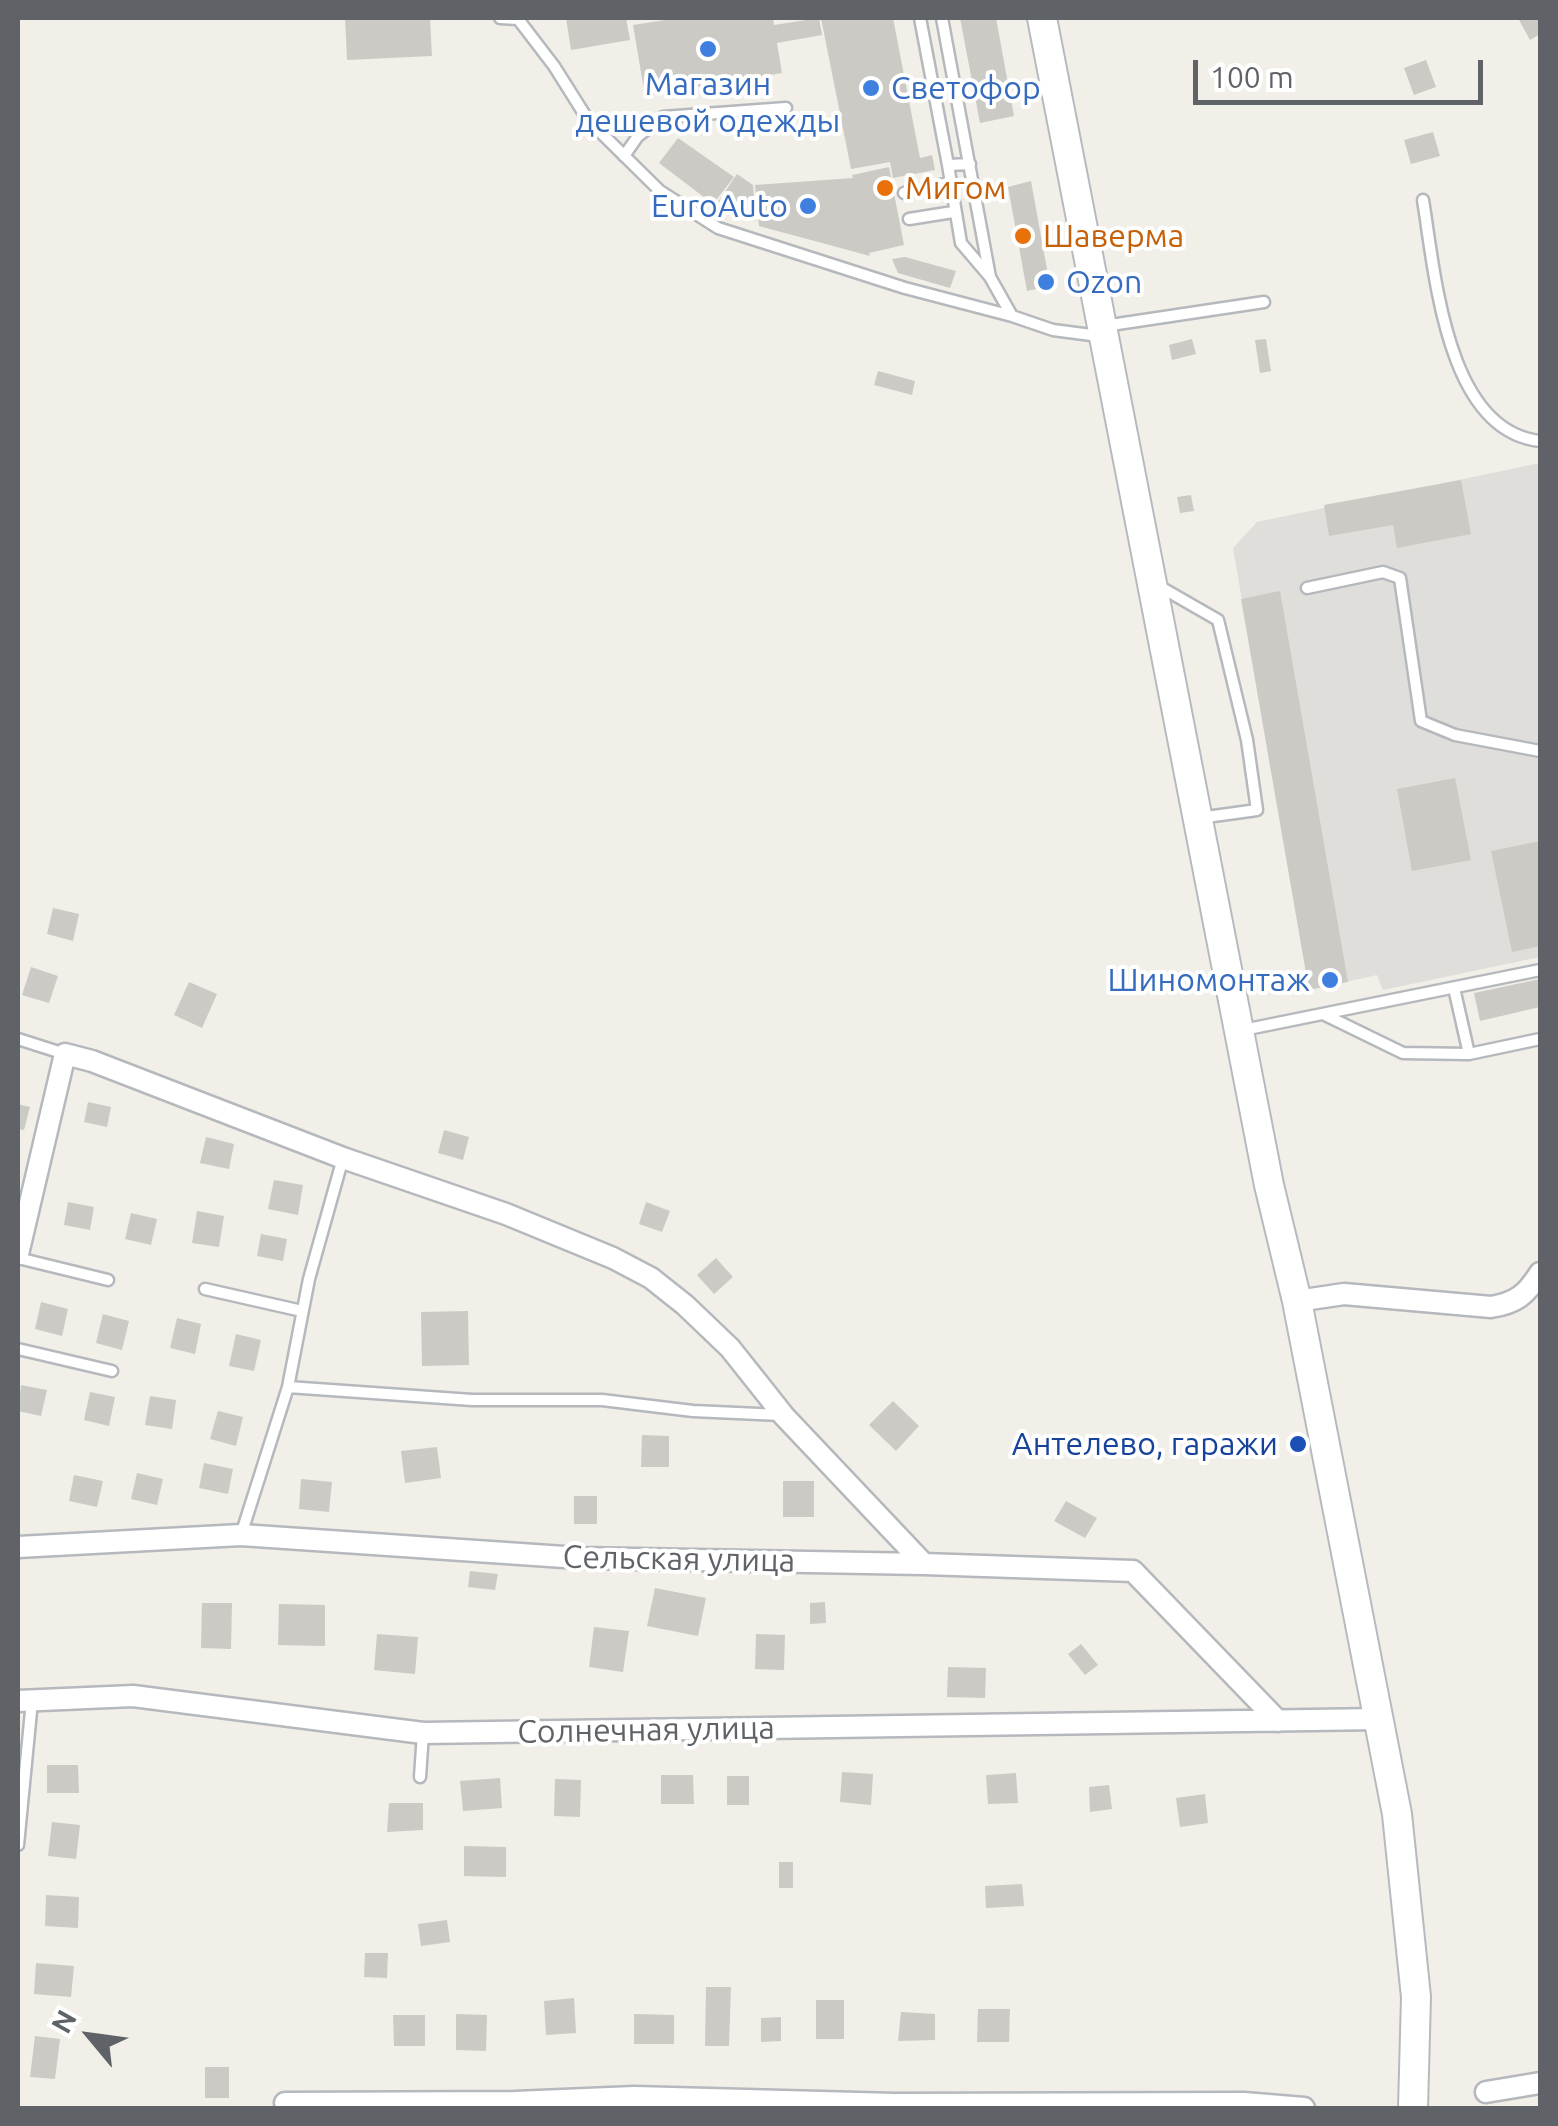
<!DOCTYPE html>
<meta charset="utf-8">
<style>
body{margin:0}
#map{position:relative;width:1558px;height:2126px;overflow:hidden;background:#f1efe8;font-family:Ubuntu,sans-serif}
canvas{display:block}
.frame{position:absolute;inset:0;border:20px solid #5f6368;pointer-events:none}
.north{position:absolute;left:40px;top:1986px;width:100px;height:100px;-webkit-text-stroke:8px #fff;paint-order:stroke;rotate:299deg;font-size:28px;font-weight:700;line-height:40px;text-align:center;color:#5f6368}
.north::after{content:'';display:block;margin:auto;width:35px;height:45px;background:#5f6368;clip-path:polygon(50% 0,100% 100%,50% 72%,0 100%)}
.scale{position:absolute;left:1193px;top:60px;width:290px;height:45px;box-sizing:border-box;border:5px solid #5f6368;border-top:0;padding-left:12px;font-size:30px;line-height:35px;white-space:nowrap;color:#5f6368;-webkit-text-stroke:8px #fff;paint-order:stroke}
</style>
<div id="map">
<canvas width="1558" height="2126"></canvas>
<div class="frame"></div>
<div class="north">N</div>
<div class="scale">100 m</div>
</div>
<script>
const context = document.querySelector('canvas').getContext('2d');
context.lineJoin = 'round';
function fillPath(path, color) { context.fillStyle = color; context.fill(path, 'evenodd'); }
function stroke(path, color, width, dash) { context.strokeStyle = color; context.lineWidth = width; context.lineCap = dash ? 'butt' : 'round'; context.setLineDash(dash || []); context.stroke(path); }
function drawText(font, color, halo, rows, align = 'center') {
  context.font = font + ' Ubuntu,sans-serif'; context.lineWidth = 8; context.setLineDash([]); context.textBaseline = 'middle'; context.strokeStyle = halo; context.fillStyle = color; for (const [text, x, y, turn = 0] of rows) {
    context.save(); context.translate(x, y); context.rotate((+turn || 0) * Math.PI / 180); context.textAlign = isNaN(turn) ? turn : align; if (halo) context.strokeText(text, 0, 0); context.fillText(text, 0, 0); context.restore();
  }
}
const industrial = new Path2D(`
 M1540,463V957L1383,990L1377,975L1309,990L1233,548L1257,522Z`);
const building = new Path2D(`
 M345,18H430L432,56L347,60Z
 M566,18H626L630,40L571,50Z
 M679,18H773L774,25L819,18L822,35L777,43L782,73L645,96L633,25Z
 M821,18H893L920,158L932,155L935,170L893,178L890,162L851,169Z
 M960,18H996L1014,116L980,123Z
 M1518,18H1540V34L1530,40Z
 M1426,60L1436,87L1414,95L1404,68Z
 M1433,132L1440,156L1411,164L1404,140Z
 M678,138L734,177L713,204L659,163Z
 M889,167L904,245L869,253L870,256L759,226L755,185L853,178L852,175Z
 M737,174L753,185L756,221L718,202Z
 M1031,181L1050,286L1027,291L1008,187Z
 M905,257L956,271L950,288L898,273L892,259Z
 M1192,339L1196,354L1172,360L1169,345Z
 M1266,339L1271,371L1260,373L1255,340Z
 M878,371L915,381L912,395L874,385Z
 M1461,480L1471,534L1397,548L1393,525L1329,536L1324,505Z
 M1191,495L1194,511L1180,513L1177,497Z
 M1280,591L1348,982L1309,990L1241,599Z
 M1455,778L1471,860L1412,871L1397,789Z
 M1540,841V946L1512,952L1491,851Z
 M53,908L79,914L73,941L47,934Z
 M31,967L58,976L49,1003L22,995Z
 M1540,979V1007L1480,1021L1474,993Z
 M189,982L217,994L202,1028L174,1015Z
 M88,1102L111,1107L107,1127L84,1122Z
 M18,1104L30,1107L24,1130L18,1129Z
 M444,1130L469,1137L463,1160L438,1153Z
 M206,1137L234,1144L229,1169L200,1163Z
 M274,1180L303,1185L298,1215L268,1209Z
 M68,1202L94,1207L90,1230L64,1225Z
 M646,1202L670,1211L662,1232L639,1224Z
 M197,1211L224,1216L219,1247L192,1243Z
 M131,1213L157,1219L151,1245L125,1239Z
 M261,1234L287,1239L283,1261L257,1256Z
 M716,1258L733,1277L714,1294L697,1275Z
 M41,1302L68,1309L62,1336L35,1329Z
 M468,1311L469,1365L422,1366L421,1312Z
 M103,1314L129,1321L122,1350L96,1343Z
 M177,1318L201,1324L195,1354L170,1348Z
 M236,1334L261,1340L254,1371L229,1366Z
 M21,1385L47,1390L41,1416L18,1411Z
 M90,1392L115,1397L109,1426L84,1420Z
 M150,1396L176,1400L172,1429L145,1425Z
 M893,1401L919,1426L896,1451L869,1425Z
 M218,1411L243,1417L236,1446L210,1439Z
 M642,1435L669,1436V1467H641Z
 M437,1447L441,1478L405,1483L401,1451Z
 M204,1463L233,1469L228,1494L199,1488Z
 M137,1473L163,1479L157,1505L131,1499Z
 M74,1475L103,1481L97,1507L69,1501Z
 M301,1479L332,1482L329,1512L299,1509Z
 M783,1481H814V1517H783Z
 M574,1496H597V1524H574Z
 M1066,1501L1097,1518L1085,1538L1054,1521Z
 M470,1571L498,1574L495,1590L468,1587Z
 M655,1588L706,1598L698,1636L647,1626Z
 M825,1602L826,1623L810,1624V1603Z
 M202,1603H232L231,1649L201,1648Z
 M279,1604L325,1605V1646L278,1645Z
 M594,1627L629,1631L623,1672L589,1667Z
 M377,1634L418,1637L415,1674L374,1670Z
 M756,1634L785,1635L784,1670L755,1669Z
 M1081,1644L1098,1665L1085,1675L1068,1654Z
 M948,1667L986,1668L985,1698L947,1697Z
 M47,1765H78L79,1793H47Z
 M842,1772L873,1774L871,1805L840,1802Z
 M1016,1773L1018,1803L988,1804L986,1775Z
 M661,1775H693L694,1804H661Z
 M727,1776H749V1805H727Z
 M500,1778L502,1808L463,1811L460,1781Z
 M555,1779L581,1780L580,1817L554,1816Z
 M1109,1785L1112,1809L1090,1812L1089,1787Z
 M1205,1794L1208,1823L1180,1827L1176,1798Z
 M389,1803H423V1830L387,1832Z
 M52,1822L80,1825L76,1859L48,1856Z
 M464,1846L506,1847V1877L464,1876Z
 M779,1862H793V1888H779Z
 M1022,1884L1024,1906L986,1908L985,1886Z
 M46,1895L79,1897L78,1928L45,1926Z
 M447,1920L450,1942L421,1946L418,1924Z
 M365,1953H388L387,1978L364,1977Z
 M36,1963L74,1966L71,1997L34,1994Z
 M706,1987H731L729,2046H705Z
 M574,1998L576,2033L546,2035L544,2001Z
 M816,2000H844V2039H816Z
 M978,2009H1010L1009,2042H977Z
 M901,2012L935,2014V2040L898,2041Z
 M456,2014L487,2015L486,2051L456,2050Z
 M634,2014L674,2015V2044H634Z
 M393,2015H425V2046H394Z
 M781,2017V2041L761,2042V2018Z
 M35,2036L60,2039L55,2079L30,2077Z
 M205,2067H229V2098H205Z`);
const service = new Path2D(`
 M500,18L518,19L554,66L588,120L660,191L718,228L905,288L1012,316
 M920,18L948,165L970,164
 M942,18L990,277L1012,316L1053,330L1099,336
 M624,156L638,136L663,117L786,108
 M948,165L961,243L990,277
 M904,193L949,183
 M1423,200C1435,273 1446,431 1540,441
 M909,219L953,212
 M1104,326L1264,302
 M1157,585L1218,620L1247,740L1257,810L1199,818
 M1307,588L1383,572L1400,578L1421,721L1455,735L1540,751
 M1454,988L1469,1054
 M1323,1014L1403,1053L1469,1054L1540,1039
 M1243,1030L1540,970
 M18,1039L65,1054
 M18,1258L108,1280
 M205,1289L302,1311
 M18,1349L112,1371
 M288,1387L472,1400H602L693,1411L781,1415
 M241,1535L288,1387L309,1279L343,1158
 M420,1777L423,1733
 M18,1845L32,1701`);
const minor = new Path2D(`
 M18,1254L65,1054L92,1061L343,1158L506,1214L613,1258L651,1278L685,1305L730,1348L784,1416L924,1564
 M1297,1301L1344,1294L1491,1307C1516,1303 1526,1295 1540,1273
 M18,1547L241,1535L579,1558L924,1564L1133,1571L1278,1721
 M18,1701L133,1696L423,1733L1379,1719
 M1486,2092L1540,2083
 M285,2103L515,2102L634,2097L895,2104L1244,2103L1304,2108`);
const secondary = new Path2D(`
 M1042,18L1269,1185L1297,1301L1397,1814L1416,1997L1413,2108`);
const markers = [
 [708,49,10,"#3f7fe0"],
 [871,88,10,"#3f7fe0"],
 [885,188,10,"#e8710a"],
 [808,206,10,"#3f7fe0"],
 [1023,236,10,"#e8710a"],
 [1046,282,10,"#3f7fe0"],
 [1330,980,10,"#3f7fe0"],
 [1298,1444,10,"#1a4fb4"]
];
const shopNames = [
 ["Магазин",708,84,"center"],
 ["дешевой одежды",708,121,"center"],
 ["Светофор",891,88],
 ["EuroAuto",788,206,"right"],
 ["Ozon",1066,282],
 ["Шиномонтаж",1310,980,"right"]
];
const foodNames = [
 ["Мигом",905,188],
 ["Шаверма",1043,236]
];
const transitNames = [
 ["Антелево, гаражи",1278,1444]
];
const streetNames = [
 ["Сельская улица",679,1559,1],
 ["Солнечная улица",646,1730,-1]
];
fillPath(industrial, '#e0deda');
fillPath(building, '#cccac5');
stroke(service, '#b5b8bc', 15);
stroke(minor, '#b5b8bc', 25);
stroke(secondary, '#b6babf', 32);
stroke(service, '#fff', 10);
stroke(minor, '#fff', 20);
stroke(secondary, '#fff', 28);
for (const [x, y, r, color] of markers) { const dot = new Path2D(); dot.arc(x, y, r, 0, 2 * Math.PI); context.fillStyle = color; context.fill(dot); stroke(dot, '#fff', 4); }
drawText('32px', '#366cbe', '#fff', shopNames, 'left');
drawText('32px', '#c56008', '#fff', foodNames, 'left');
drawText('32px', '#164399', '#fff', transitNames, 'right');
drawText('32px', '#5f6368', '#fff', streetNames);
</script>
